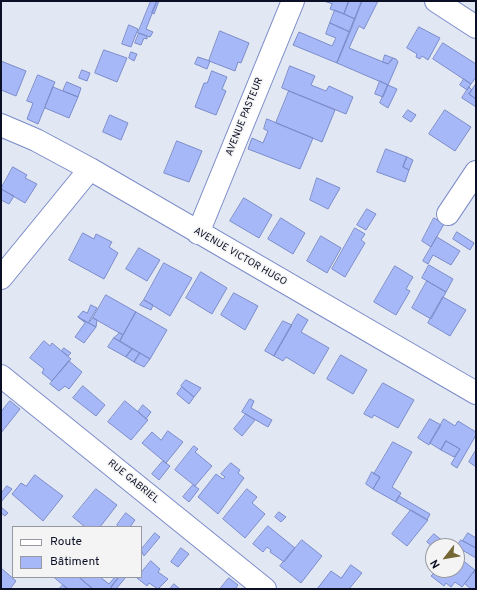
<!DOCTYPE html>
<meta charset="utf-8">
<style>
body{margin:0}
#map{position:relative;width:477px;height:590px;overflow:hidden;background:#e2e7f4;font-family:Overpass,sans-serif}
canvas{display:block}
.frame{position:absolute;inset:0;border:2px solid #0b1026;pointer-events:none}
.legend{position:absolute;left:12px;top:526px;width:130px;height:52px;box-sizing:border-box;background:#f4f4f4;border:1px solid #9799a2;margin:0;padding:5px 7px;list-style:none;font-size:12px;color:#0b1026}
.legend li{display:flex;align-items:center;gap:8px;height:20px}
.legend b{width:20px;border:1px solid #9799a2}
.north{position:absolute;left:425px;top:538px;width:40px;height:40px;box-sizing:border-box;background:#f4f4f4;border:1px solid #9799a2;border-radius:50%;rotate:239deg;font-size:11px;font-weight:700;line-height:16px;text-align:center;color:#0b1026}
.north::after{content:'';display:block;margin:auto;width:14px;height:18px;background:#766634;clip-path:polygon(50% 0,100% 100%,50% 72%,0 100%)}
</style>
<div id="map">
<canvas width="477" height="590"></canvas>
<div class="frame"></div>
<ul class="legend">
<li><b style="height:5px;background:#fff"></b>Route</li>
<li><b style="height:11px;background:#a6b8f8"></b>Bâtiment</li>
</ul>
<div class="north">N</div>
</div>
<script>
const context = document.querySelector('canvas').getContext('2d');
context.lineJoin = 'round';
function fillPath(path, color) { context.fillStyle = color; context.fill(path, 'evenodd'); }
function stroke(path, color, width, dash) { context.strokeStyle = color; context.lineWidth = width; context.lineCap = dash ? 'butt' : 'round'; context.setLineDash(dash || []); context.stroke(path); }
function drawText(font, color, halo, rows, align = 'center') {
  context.font = font + ' Overpass,sans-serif'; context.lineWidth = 3; context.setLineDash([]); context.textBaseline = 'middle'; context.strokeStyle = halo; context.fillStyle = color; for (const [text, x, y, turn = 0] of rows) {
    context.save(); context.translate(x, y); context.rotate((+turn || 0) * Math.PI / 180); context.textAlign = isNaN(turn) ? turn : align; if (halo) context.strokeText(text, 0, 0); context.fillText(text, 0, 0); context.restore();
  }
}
const building = new Path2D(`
 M151,1H157L146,29L153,32L150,37L138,33Z
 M157,1H159L154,14L152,13Z
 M324,1H349L344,14L330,9L332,4Z
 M349,1H362L355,19L344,14Z
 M362,1H378L364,29L359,26L349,48L388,64L393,58L396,59L398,62L388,85L337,63Z
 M335,10L355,19L350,32L330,23Z
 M330,23L350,32L337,63L293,45L299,32L332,46L336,38L326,34Z
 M129,25L138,29L131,47L122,44Z
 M419,27L440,38L428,60L422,56L420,59L416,57L417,54L407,48Z
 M220,31L249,43L241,63L238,62L235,71L209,61Z
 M139,33L147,36V39L144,38L141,45L135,43Z
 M443,43L476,64V77L471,84L433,59Z
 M104,50L127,58L117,82L95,73Z
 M131,52L137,54L134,61L129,58Z
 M385,55L393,58L388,64L383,62Z
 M198,57L210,61L207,69L195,64Z
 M1,61L26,71L16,96L1,90Z
 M290,66L315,76L311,85L326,91L329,86L353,97L346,114L282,88Z
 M82,70L90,73L87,81L79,78Z
 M212,71L227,77L222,89L226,91L216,115L195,107L204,83H207Z
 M38,75L55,82L38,124L27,119L33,103L27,101Z
 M464,79L471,84L467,90L460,85Z
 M380,81L388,85L383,97L375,94Z
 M67,82L81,88L78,97L63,91Z
 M476,84V99L469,94Z
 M388,85L397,89L388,108L380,103Z
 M53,87L78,97L69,118L45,108Z
 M469,87L472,90L469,94L476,99V107L462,98Z
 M289,91L335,110L322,142L276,123Z
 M408,110L416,115L411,122L403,117Z
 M445,110L471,127L455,151L429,134Z
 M110,115L128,123L121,140L103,132Z
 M267,119L313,138L300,169L248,149L252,138L263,143L268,131L264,129Z
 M177,141L202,151L189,182L164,173Z
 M386,149L407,157L403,167L409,170L405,182L377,172Z
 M407,157L413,160L409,170L403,167Z
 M13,167L27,175L25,178L37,184L25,203L1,189Z
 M317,178L340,188L328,209L310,200Z
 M1,189L14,196L9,204L1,200Z
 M244,198L272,215L259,238L230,221Z
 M367,209L376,214L366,230L357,225Z
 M281,218L305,233L293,254L268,239Z
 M434,218L444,224L431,247L422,241Z
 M355,228L365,234L361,240L365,243L345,277L332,269Z
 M457,232L474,243L470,250L453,239Z
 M83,233L94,239L96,234L112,242L109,247L118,253L104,279L69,260Z
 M321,236L341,248L327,273L307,261Z
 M437,237L460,251L451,265L433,255L428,264L423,261Z
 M139,248L160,260L147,281L126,269Z
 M164,263L192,278L170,316L144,300Z
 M429,265L453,279L446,292L422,278Z
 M395,266L413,277L406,289L410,291L396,315L374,302Z
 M201,272L227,288L212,314L186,298Z
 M427,281L446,292L431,319L412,308Z
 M234,293L258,306L245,330L221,315Z
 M106,295L136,312L123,335L93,318Z
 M443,297L466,310L450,336L428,323Z
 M144,300L153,305L151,310L140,305Z
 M91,305L97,308L88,323L78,317L83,311L87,313Z
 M136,312L167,330L150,359L120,341Z
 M298,314L308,320L301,332L329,348L314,374L286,357L283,361L274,356Z
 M78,317L96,327L84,343L75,337L85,323Z
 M93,318L97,320L96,327L89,323Z
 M283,321L292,325L274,356L265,351Z
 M120,333L123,335L120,341L114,338Z
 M114,338L132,349L126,357L108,347Z
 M44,341L50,346L52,343L71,359L52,381L42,373L44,369L30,358Z
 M64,348L71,353L68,356L62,351Z
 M132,349L140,353L134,362L126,357Z
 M140,353L150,359L144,367L134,362Z
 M341,355L367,370L353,394L327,379Z
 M69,361L82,372L69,389L65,386L59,391L50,384Z
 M186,380L201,388L194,397L181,386Z
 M383,383L414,400L398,428L374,415L372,418L364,414Z
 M83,386L105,405L96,416L73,398Z
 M182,387L194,397L189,404L177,394Z
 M250,399L254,401L251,408L272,420L268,427L242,412Z
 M10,401L20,409L1,433V412Z
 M125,401L148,420L131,440L108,422Z
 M143,405L151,412L146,419L138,412Z
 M246,414L255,420L242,436L234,429Z
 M430,419L441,425L429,445L418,438Z
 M444,419L455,426L458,421L476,432V435L457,468L451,464L460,449L446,441L441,450L430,443Z
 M168,431L183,442L166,463L142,443L152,432L161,440Z
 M446,441L460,449L454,457L441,450Z
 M393,442L412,452L392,487L401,493L396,502L373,489L380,477L374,474Z
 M194,446L198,449L195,452L212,466L195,486L175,470Z
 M476,450V467L469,462Z
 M163,461L170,466L159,480L152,474Z
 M231,463L240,470L238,473L244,478L218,514L198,497L216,474L223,479L225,477L221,474Z
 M372,472L380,477L373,489L366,484Z
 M35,475L63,496L43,521L12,494L21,483L26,486Z
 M193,485L199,489L189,502L183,497Z
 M7,486L12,489L1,502V494Z
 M96,489L117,505L100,527H85L73,517Z
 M247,489L257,497L252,503L265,514L245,538L223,519Z
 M399,496L430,514L427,520L396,502Z
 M1,507L8,513L5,516L1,513Z
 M411,510L428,520L407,546L392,534Z
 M279,512L286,517L281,522L275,517Z
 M126,513L135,520L130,527H119L117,525Z
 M268,526L295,548L284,562L270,552L271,550L267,547L263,552L253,544Z
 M155,533L160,537L144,556L141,550Z
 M468,533L476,538V548L463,541Z
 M434,534L443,541L439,546L433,547L427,542Z
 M302,540L322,556L301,583L280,566Z
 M461,540L476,548V558L457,547Z
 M181,548L189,554L178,567L171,562Z
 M457,556L475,570L462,587L455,582L451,587L446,583L444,586L431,576L437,570H457Z
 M151,561L160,569L158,572L168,579L158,589L149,583L147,586L137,578L141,577V573Z
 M351,565L362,573L349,589H317L331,571L341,578Z
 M1,568L16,581L10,589H1Z
 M475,570L476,589H471L465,584Z
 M54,577H79L93,589H68Z
 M79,577H100L109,584L115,577H119L110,589H93Z
 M119,577H126L116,589H113L111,587Z
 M229,578L238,585L235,589H220Z
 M174,584L180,589H170Z
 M63,585L68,589H59Z`);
const minor = new Path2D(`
 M436,1L476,27
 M1,125L36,140L90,169L476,393
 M448,214L476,172
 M198,233L293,1
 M1,278L90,169
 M1,376L265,589`);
const streetNames = [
 ["AVENUE PASTEUR",245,117,-68],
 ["AVENUE VICTOR HUGO",240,257,30],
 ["RUE GABRIEL",133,482,39]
];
fillPath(building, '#a6b8f8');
stroke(building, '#7b8cc9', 1);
stroke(minor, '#7b8cc9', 24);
stroke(minor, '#fff', 22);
drawText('10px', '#0b1026', '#f4f4f4', streetNames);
</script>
